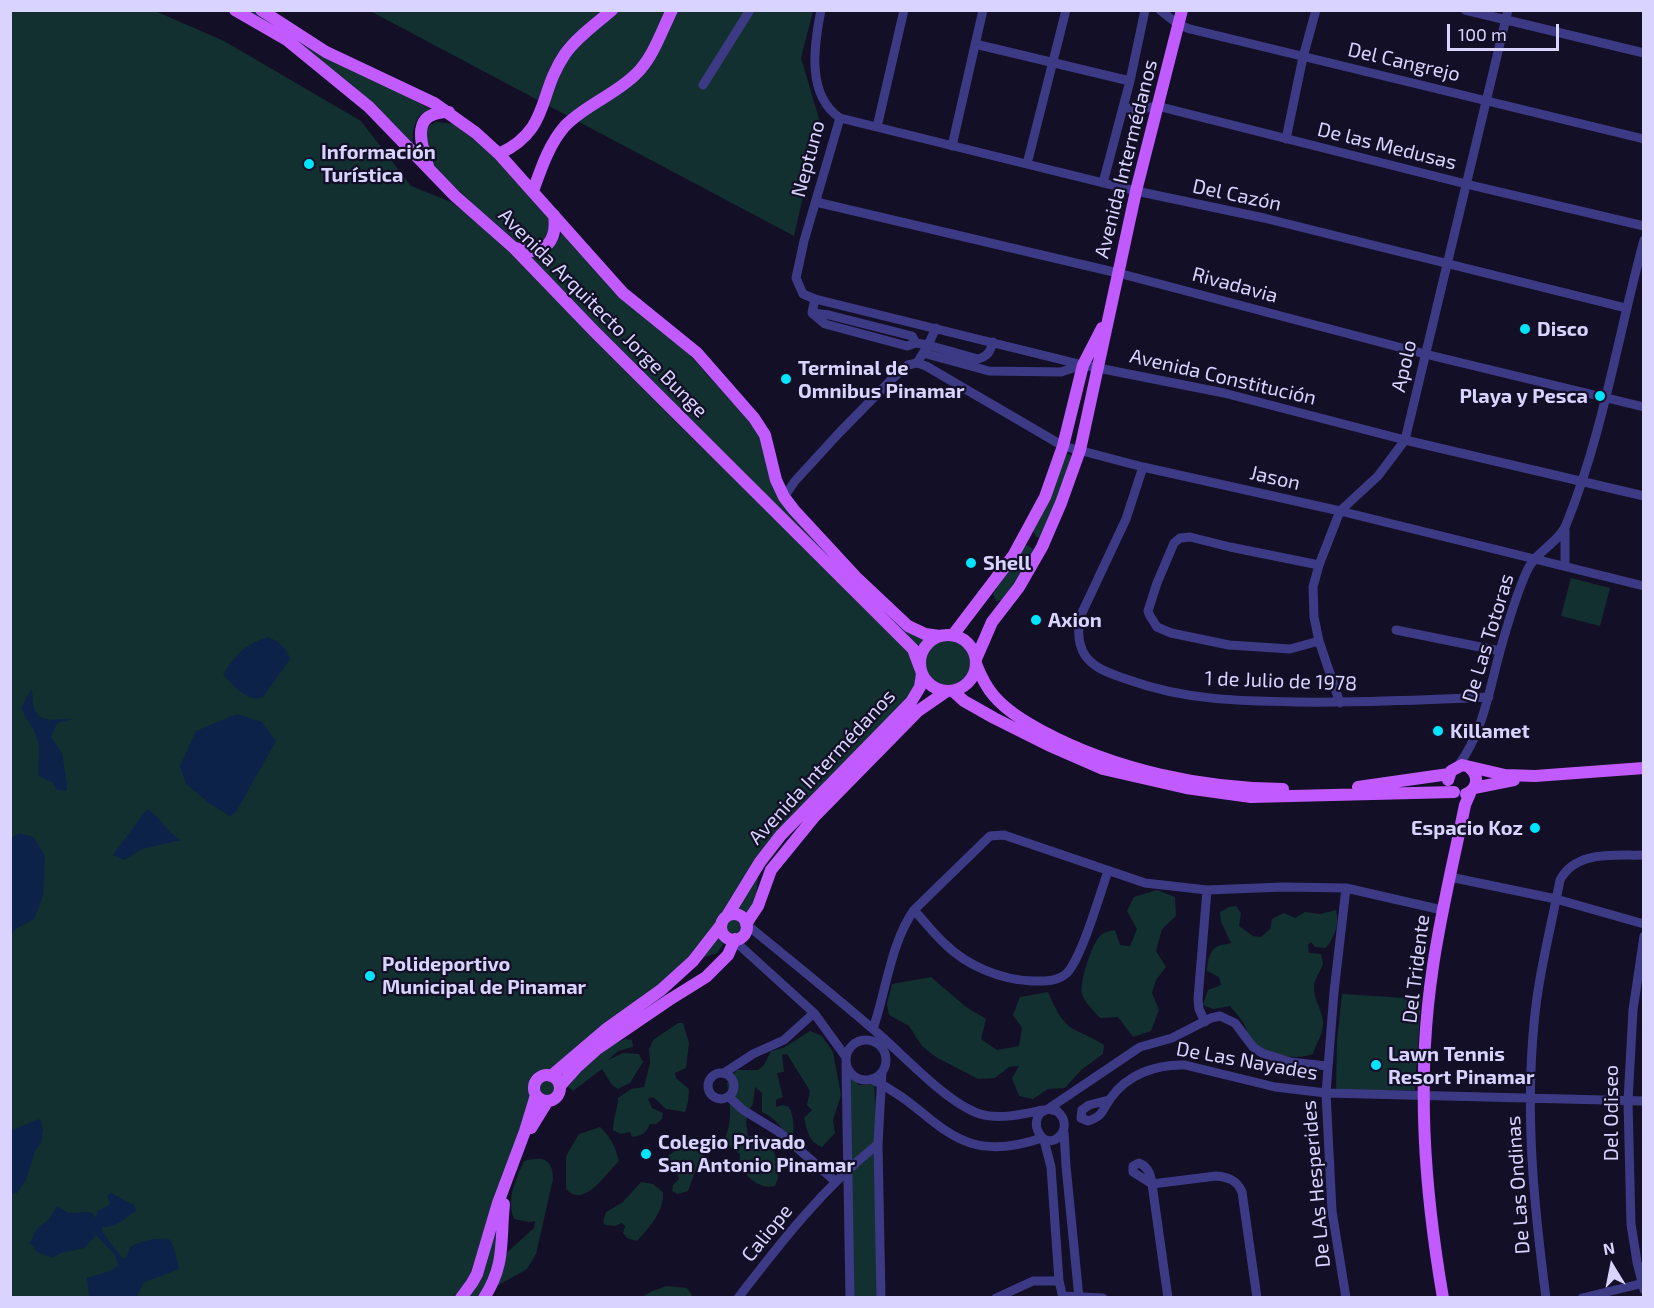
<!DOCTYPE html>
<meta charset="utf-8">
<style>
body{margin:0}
#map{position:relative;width:1654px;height:1308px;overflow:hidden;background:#130f26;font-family:"Exo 2",sans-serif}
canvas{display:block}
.frame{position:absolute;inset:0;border:12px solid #d9d4ff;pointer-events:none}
.north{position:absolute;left:1582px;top:1236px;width:60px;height:60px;-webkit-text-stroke:4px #130f26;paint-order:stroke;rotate:350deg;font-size:16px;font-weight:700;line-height:24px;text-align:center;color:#d9d4ff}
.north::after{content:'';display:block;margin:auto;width:21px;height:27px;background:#d9d4ff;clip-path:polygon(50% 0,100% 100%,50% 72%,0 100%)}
.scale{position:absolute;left:1447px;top:24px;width:112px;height:27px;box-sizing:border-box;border:3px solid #d9d4ff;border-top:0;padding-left:8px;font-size:18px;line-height:21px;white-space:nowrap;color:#d9d4ff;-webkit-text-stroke:4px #130f26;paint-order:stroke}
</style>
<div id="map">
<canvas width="1654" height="1308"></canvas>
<div class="frame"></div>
<div class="north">N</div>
<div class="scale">100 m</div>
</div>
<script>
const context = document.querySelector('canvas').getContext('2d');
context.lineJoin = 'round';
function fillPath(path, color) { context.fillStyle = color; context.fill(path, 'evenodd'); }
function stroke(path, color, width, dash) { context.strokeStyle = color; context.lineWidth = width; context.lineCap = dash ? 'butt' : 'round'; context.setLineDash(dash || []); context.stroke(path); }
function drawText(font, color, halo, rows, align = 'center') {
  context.font = font + ' "Exo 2",sans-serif'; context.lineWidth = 4.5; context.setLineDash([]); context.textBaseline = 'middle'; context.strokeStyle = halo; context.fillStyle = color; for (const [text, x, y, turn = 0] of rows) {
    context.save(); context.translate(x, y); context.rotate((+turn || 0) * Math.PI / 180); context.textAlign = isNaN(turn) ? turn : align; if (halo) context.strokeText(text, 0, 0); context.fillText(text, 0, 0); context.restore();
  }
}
const green = new Path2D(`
 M10,11H155L224,41L361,121L411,186L451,202L514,248L913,649L920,687L760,862L755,902L743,935L724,943L717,953L693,961L560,1090L559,1095L551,1101L527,1132L506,1183L501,1258L534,1228L535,1221L529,1222L514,1219C506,1199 516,1179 524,1161C542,1156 553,1158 553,1179L536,1254L527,1269L497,1286L484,1297H11Z
 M247,11H253L430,109C414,116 412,129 413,145Z
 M370,11H813L801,58L820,122L794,236Z
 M437,122L455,124L485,148L513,175L551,222C545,246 538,247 514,243L433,166L425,133L430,125Z
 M562,232L679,343L745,416L758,434L798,521L930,638L924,643L919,652L529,256C545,252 556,249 562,232Z
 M1066,454L1071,455L1073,460L1040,538L1036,537L1033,531L1051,493Z
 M1027,545L1033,549L1032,555L1003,600L996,601L993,594L1022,548Z
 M1571,578L1610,588L1600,626L1561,616Z
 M925 662a23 23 0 1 1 46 0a23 23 0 1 1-46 0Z
 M1157,890L1175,897L1176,916L1162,929L1156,951L1166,967L1156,980L1152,993L1159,1010L1151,1031L1133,1037L1118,1017L1100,1018C1094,1011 1085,1003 1082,994C1079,984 1092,942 1101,935C1104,932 1111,931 1115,930L1120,945L1130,946L1137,929L1127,911L1134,897Z
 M1236,906L1241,913L1239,926L1253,936L1261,937L1270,929L1272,919L1284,913L1295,918L1305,912L1320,914L1336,910C1340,924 1334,938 1326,948L1315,947L1311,942L1308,945L1309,953L1321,954L1323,964C1321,970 1314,980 1314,986C1313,999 1323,1011 1323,1023C1323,1036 1316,1043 1313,1054C1295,1060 1268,1057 1254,1043C1248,1037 1247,1028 1242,1021C1239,1016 1234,1011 1230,1006L1213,1009L1203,1005L1208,990L1221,985L1219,977L1207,971C1207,965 1209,951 1216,947C1219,945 1227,944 1231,943L1221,922L1220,912L1229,907Z
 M931,977L966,1007L986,1019L981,1039L997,1050L1019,1046L1022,1028L1013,1015L1020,997L1048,992C1054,1005 1060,1021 1073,1029C1084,1035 1094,1038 1104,1045L1103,1054L1081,1070L1065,1088L1048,1089L1033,1099L1019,1096L1012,1078L1019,1066L1009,1067L995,1078L978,1079L936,1057L922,1046L909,1026L889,1015L887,1004L892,984Z
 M1342,994L1421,999L1415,1090H1336L1337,1041Z
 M678,1023H683L689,1043L686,1068L675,1073L676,1078L689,1089L688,1102L685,1112L666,1109L653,1097L648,1099L652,1108L663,1113L662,1119L656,1124H650C646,1133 642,1136 632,1137L630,1132L621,1134L613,1130C613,1118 618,1109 618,1098L631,1089L644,1087L650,1063L649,1049L653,1040Z
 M810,1031L822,1036L833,1052L841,1095L833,1120L835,1133L822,1147C809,1142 807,1131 804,1118L812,1110L807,1105L810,1091L787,1054L782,1055L784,1072L777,1073L783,1097L776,1100V1107L783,1105L789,1107C794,1117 794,1126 793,1137C782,1133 778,1118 762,1112V1093L755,1087L753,1104L748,1112L746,1122L748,1136L767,1137C774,1153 784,1169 775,1186C759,1190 748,1177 739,1166L740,1154L732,1149L725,1139C733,1118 730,1105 727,1083L737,1070H758L764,1065L771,1051L783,1048Z
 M625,1039L632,1040L633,1047L618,1051L608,1060L623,1053L639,1054L643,1062L630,1083L618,1089L612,1085L602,1069L573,1091L568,1087C583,1066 602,1048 625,1039Z
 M849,1076L859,1085L874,1084L878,1144L881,1297H849Z
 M600,1127C611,1137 615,1146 619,1161C607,1172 584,1210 566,1189V1156L579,1134Z
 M690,1137L701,1142L705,1164L696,1169L688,1191L678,1194L672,1191L673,1185L679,1179L677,1171L672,1167L669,1170L663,1169L661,1161L679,1148L682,1139Z
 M641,1182L653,1184L663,1192C665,1210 649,1228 637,1241L627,1238L623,1233L625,1226L622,1223L615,1226L605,1225L603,1222L606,1212L623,1202Z
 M667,1286L687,1288L693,1297H642L652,1291Z`);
const water = new Path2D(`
 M268,637C278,641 287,648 290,659L263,697C247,703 233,685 223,674C236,655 245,644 268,637Z
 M31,690C34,696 32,702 34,708C39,726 59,717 72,719L57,723L51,737L62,753L67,785L66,791L57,790L52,782L39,776C37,764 40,758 39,747C38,732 27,721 21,708Z
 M237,714L262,722L276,741L236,812L230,816L209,803L186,784L180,766L196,731Z
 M147,809C160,817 167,832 181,840L142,849L124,860L113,855Z
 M19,833L34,837L45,856L43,896L34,919L17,928L11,935V838Z
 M40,1119L43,1129L41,1143L35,1151L26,1180L17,1193L11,1194V1130Z
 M111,1193L134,1205L136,1211C123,1219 119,1227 102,1227V1231L121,1257L126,1259L130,1247C143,1240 154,1238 169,1239C175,1248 177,1258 179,1269L143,1283L137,1297H89L87,1278L112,1270L118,1265L116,1257L96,1235L84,1248L61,1253L53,1258L37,1252L30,1243L37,1229L49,1219L57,1206L68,1213L91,1212L95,1218L98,1211L110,1204L107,1196Z`);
const minor = new Path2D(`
 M821,10C814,45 806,95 840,118L1136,191L1264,218L1626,308
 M1160,10L1179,25L1190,29L1644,139
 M1465,10L1644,53
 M975,44L1130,81
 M703,85L750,10
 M1123,107L1137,110L1157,106L1466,184L1644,226
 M840,118L804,241L796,278L803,294L815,299L1083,365L1224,393L1405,440L1644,496
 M877,127L904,10
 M1286,139L1303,57L1316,10
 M952,146L983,10
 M1027,164L1066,10
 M1103,183L1130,81L1145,10
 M816,202L1118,273L1425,354L1644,407
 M815,299L812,313L825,324L907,346L916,343L928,345L936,328
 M813,313L829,315L912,336L916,343
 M923,353L989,371L1061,372L1082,365
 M917,363L926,366L1063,446L1143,467L1340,511L1644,586
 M1143,467L1126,519L1080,617C1077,636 1078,654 1096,666C1106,673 1118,676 1129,680C1184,700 1239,701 1297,702C1361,703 1425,700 1489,697
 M784,497L795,481L839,433L893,378L908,365L917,363L928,345L978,359C988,356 990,352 993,342
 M1565,530V566
 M1396,630L1500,651
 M1319,641L1290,649L1229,645L1171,633L1157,627L1150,616L1148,611L1157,583L1174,543L1180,538L1190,537L1230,547L1319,565
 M1340,703L1319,641L1314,617L1313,587L1319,565L1340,511L1378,476L1405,440L1508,10
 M1458,766C1483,732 1489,691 1500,651C1507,626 1515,598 1526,573C1534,552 1559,543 1566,525C1603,434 1618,335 1644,240
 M1450,877L1556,899L1644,924
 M1346,888L1334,992L1326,1093L1332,1211L1346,1298
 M914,910C924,921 934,934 945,944C967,966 1002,980 1032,981C1045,981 1057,982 1067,973C1082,957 1100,894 1108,871
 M746,924C789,959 831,993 873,1029C902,1053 946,1103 980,1114C1000,1120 1023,1114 1043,1110
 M1644,936L1633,1010L1628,1101L1631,1224L1637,1262L1644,1290
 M735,939L738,944L814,1013L846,1057
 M1205,1022L1199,1009L1198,999L1207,890
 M873,1029C886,991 891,942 914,910L990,836L1004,835L1145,883L1207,890L1283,887L1346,888L1442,910
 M846 1060a20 20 0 1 1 40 0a20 20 0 1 1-40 0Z
 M846,1064L850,1298
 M708 1086a13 13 0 1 1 26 0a13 13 0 1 1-26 0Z
 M724,1073L753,1054L784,1040L814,1013
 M871,1079C940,1111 950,1169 1042,1138
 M729,1097L743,1110L779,1132L835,1181
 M1109,1100L1089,1105L1082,1110L1081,1118L1088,1121C1104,1116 1102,1110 1110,1099C1127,1074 1157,1064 1185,1065L1275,1087L1326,1093L1644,1101
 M1048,1109L1140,1047L1172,1038L1211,1018L1220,1016L1235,1023L1253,1047L1262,1053L1290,1062L1327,1066
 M1048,1109L1057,1111C1078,1129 1048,1155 1038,1131C1035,1125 1036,1119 1040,1113Z
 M1064,1132L1066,1166L1079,1298
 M1044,1140L1051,1167L1059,1281L1063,1298
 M1152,1184L1216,1176C1228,1177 1237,1180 1242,1192L1257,1298
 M1152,1184L1133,1172V1166L1139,1163C1148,1166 1151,1175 1152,1184L1168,1298
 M1063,1296L1103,1298
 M738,1298C781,1242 823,1188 878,1144
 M881,1298L878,1144L882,1072
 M996,1298L1033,1281H1059
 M1546,1298C1534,1206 1525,1116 1534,1024C1538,976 1551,928 1560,880C1576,850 1614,856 1644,855
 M1582,1298L1644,1283`);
const major = new Path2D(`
 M235,10L287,40L369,107L455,196L514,248L594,331L913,649L920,668
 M261,10L326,52L434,103L476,133L499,154L623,293L697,353L754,418L765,435L776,480L784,497L794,510L856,577L908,626L925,634L940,636
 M499,154C551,129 537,95 565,54C577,37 596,24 612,10
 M428,166C420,141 411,112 449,112
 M533,191C541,169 549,144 565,126C585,105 615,95 636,74C653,58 661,32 672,10
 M515,248C542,258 558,243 554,215
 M953,635L1013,556L1045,497L1063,446L1083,365L1102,328
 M920 663a28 28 0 1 1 56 0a28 28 0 1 1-56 0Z
 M976,659L992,622L1019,587L1042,547L1061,503L1080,450L1136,191L1182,10
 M976,664C980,674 986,687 994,696C1007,711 1024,721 1042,731C1115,770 1201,788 1283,789
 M953,691L964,701L994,718L1048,745L1103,769L1186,788L1251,797L1454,792
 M1448,780L1451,771L1462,765L1505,775L1535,776L1644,768
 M1358,787L1449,774
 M1474,788L1514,780
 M1466,794C1477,789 1480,777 1470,768
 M721 927a13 13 0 1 1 26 0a13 13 0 1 1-26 0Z
 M727,916L760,862L781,835L911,702L920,687L922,674
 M746,924L758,906L771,870L815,816L918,711L947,691
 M534 1088a13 13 0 1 1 26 0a13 13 0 1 1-26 0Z
 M551,1076L605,1030L661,990L693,961L721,925
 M560,1086L577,1067L597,1049L669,1000L706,977L728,955L735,939
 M531,1128L547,1102
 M461,1298L472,1283L477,1274L498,1203L525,1131L536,1095
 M484,1298C506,1264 500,1241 504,1204
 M1443,1298C1424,1187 1416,1078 1433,966C1441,912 1454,859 1465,805L1471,791`);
const markers = [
 [309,164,6,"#00e5ff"],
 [1525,329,6,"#00e5ff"],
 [786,379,6,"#00e5ff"],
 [1600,396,6,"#00e5ff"],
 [971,563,6,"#00e5ff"],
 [1036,620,6,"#00e5ff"],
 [1438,731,6,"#00e5ff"],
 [1535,828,6,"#00e5ff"],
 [370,976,6,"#00e5ff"],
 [1376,1065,6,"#00e5ff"],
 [646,1154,6,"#00e5ff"]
];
const streetNames = [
 ["Del Cangrejo",1404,62,13],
 ["De las Medusas",1387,146,14],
 ["Neptuno",808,159,-75],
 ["Avenida Intermédanos",1126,159,-76],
 ["Del Cazón",1237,195,12],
 ["Rivadavia",1235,285,15],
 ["Avenida Arquitecto Jorge Bunge",603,313,45],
 ["Apolo",1404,366,-77],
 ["Avenida Constitución",1223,377,13],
 ["Jason",1275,478,13],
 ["De Las Totoras",1488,638,-73],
 ["1 de Julio de 1978",1281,681,2],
 ["Avenida Intermédanos",822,767,-47],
 ["Del Tridente",1416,969,-83],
 ["De Las Nayades",1247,1061,10],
 ["Del Odiseo",1611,1113,-90],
 ["De LAs Hesperides",1316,1184,-95],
 ["De Las Ondinas",1518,1185,-94],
 ["Caliope",767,1233,-51]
];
const poiNames = [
 ["Información",321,152],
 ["Turística",321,175],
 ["Disco",1537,329],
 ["Terminal de",798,368],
 ["Omnibus Pinamar",798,391],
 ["Playa y Pesca",1588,396,"right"],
 ["Shell",983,563],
 ["Axion",1048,620],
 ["Killamet",1450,731],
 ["Espacio Koz",1523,828,"right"],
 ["Polideportivo",382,964],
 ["Municipal de Pinamar",382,987],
 ["Lawn Tennis",1388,1054],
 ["Resort Pinamar",1388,1077],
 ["Colegio Privado",658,1142],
 ["San Antonio Pinamar",658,1165]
];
fillPath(green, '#12302f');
fillPath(water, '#0c2248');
stroke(minor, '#3d3a85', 9);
stroke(major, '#c25bff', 12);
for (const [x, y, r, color] of markers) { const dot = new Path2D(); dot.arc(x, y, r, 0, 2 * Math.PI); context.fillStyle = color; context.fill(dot); stroke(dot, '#130f26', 2); }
drawText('20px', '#d9d4ff', '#130f26', streetNames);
drawText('bold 20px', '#d9d4ff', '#130f26', poiNames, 'left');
</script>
